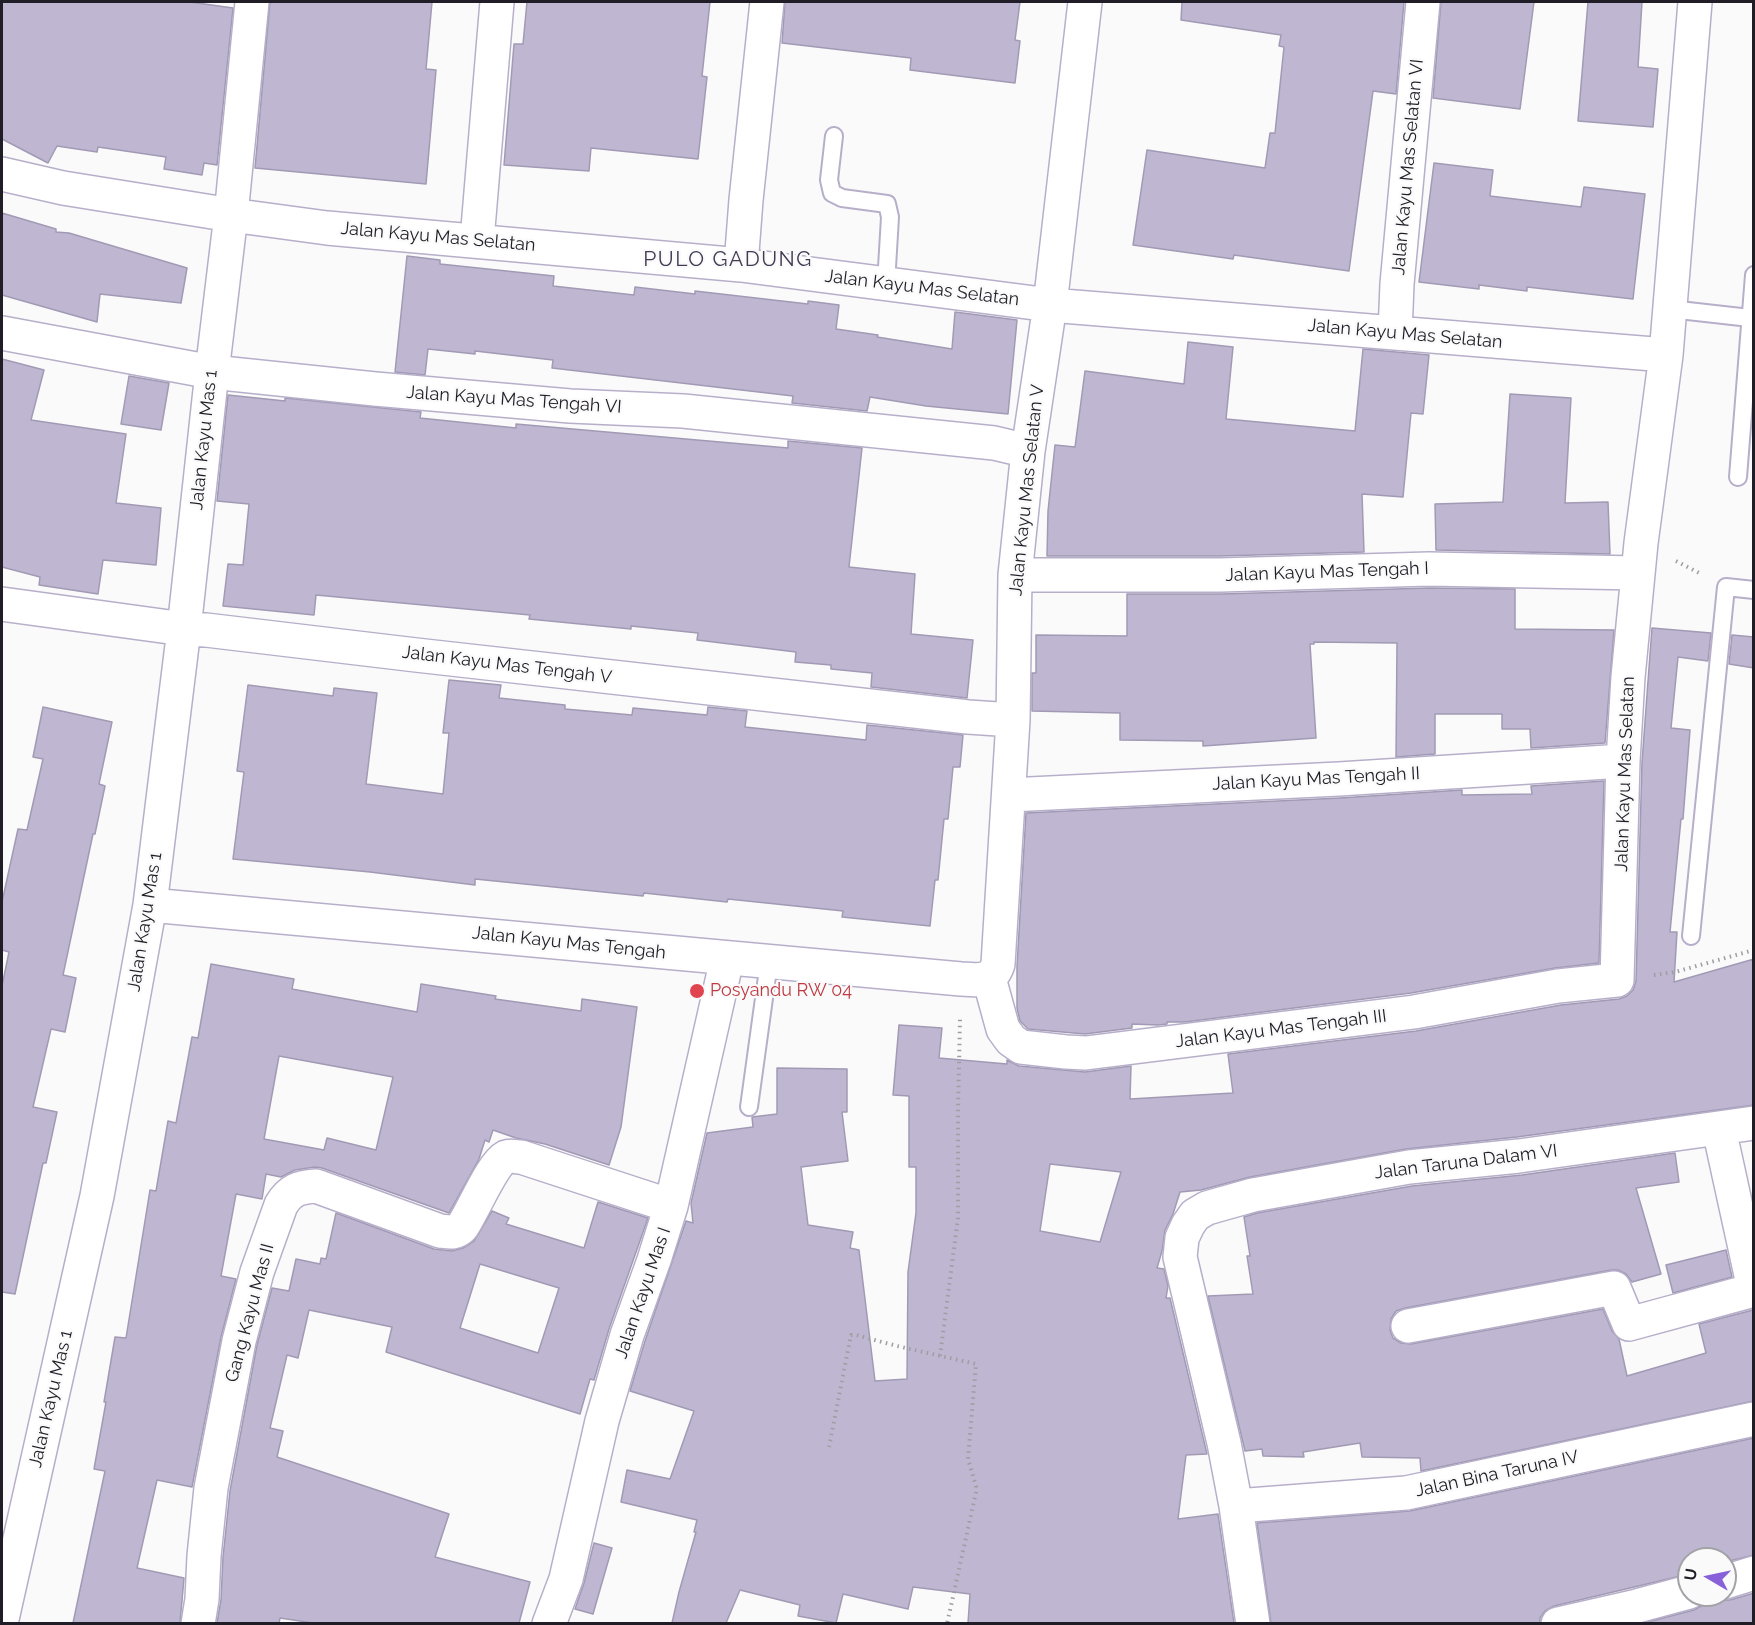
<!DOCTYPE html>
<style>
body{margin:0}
#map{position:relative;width:1755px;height:1625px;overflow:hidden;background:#fafafa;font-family:Raleway,sans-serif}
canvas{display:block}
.frame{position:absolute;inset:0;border:3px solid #201d27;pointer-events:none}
.north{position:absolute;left:1677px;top:1547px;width:60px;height:60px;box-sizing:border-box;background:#fafafa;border:2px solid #a3a2a6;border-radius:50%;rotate:279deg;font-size:16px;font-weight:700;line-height:24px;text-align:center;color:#201d27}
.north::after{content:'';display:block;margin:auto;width:21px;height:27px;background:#8760da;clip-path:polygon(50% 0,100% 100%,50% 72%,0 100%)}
</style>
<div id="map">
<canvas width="1755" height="1625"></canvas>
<div class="frame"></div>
<div class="north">U</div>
</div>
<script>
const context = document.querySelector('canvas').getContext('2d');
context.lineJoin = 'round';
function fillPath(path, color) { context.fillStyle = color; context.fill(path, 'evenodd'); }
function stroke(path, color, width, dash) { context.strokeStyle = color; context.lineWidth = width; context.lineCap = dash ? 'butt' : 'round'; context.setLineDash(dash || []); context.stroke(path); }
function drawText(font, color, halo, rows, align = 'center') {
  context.font = font + ' Raleway,sans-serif'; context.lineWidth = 4.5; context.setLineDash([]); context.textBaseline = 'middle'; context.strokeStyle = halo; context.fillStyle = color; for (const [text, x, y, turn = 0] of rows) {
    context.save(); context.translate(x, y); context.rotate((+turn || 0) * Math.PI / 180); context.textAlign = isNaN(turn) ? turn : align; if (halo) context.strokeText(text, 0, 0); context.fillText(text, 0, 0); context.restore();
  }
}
const building = new Path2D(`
 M2,2H190L233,8L217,165L204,163L202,175L164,169L166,157L98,147L97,152L57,146L48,163L2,139Z
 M270,2H432L426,69L436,70L426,184L255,168Z
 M527,2H710L702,76L707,77L698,159L591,148L589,171L504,165L514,44H523Z
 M785,2H1020L1015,40L1020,41L1015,83L910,70L911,58L782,43Z
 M1182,2H1404L1396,94L1373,91L1349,271L1234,255L1233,259L1133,245L1147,150L1265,168L1270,133H1275L1284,47L1279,46L1281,35L1181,20Z
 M1441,2H1534L1520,109L1433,98Z
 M1588,2H1642L1638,67L1658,69L1653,127L1578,121Z
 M1434,163L1493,170L1490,196L1581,207L1584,187L1645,194L1633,299L1527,287V291L1479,285V289L1419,282Z
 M2,213L56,229V232L69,233L187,268L181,303L100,294L97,322L2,295Z
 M407,256L440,260V264L554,276L553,286L634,295L635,287L695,294V291L808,304V301L839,305L836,329L878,335L877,337L952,349L955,312L1017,320L1008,414L926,406L870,397L867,411L792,403L793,396L552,368L553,360L475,351V354L428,349L425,375L395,372Z
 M1188,342L1233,347L1226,419L1355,431L1363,349L1429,355L1423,414L1411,413L1403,497L1362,494L1364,552L1220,556H1047L1048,511L1055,445L1075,447L1085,371L1184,384Z
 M2,359L44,370L31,420L126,434L116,503L161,508L156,565L103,560L98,594L39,585L40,577L2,567Z
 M129,376L169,383L161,430L121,424Z
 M1510,394L1571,398L1565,503L1608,502L1610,554L1436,550L1435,504L1503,502Z
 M228,395L285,401V398L421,412L420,418L516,428V424L788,448V441L862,448L849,567L915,574L911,634L973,640L967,698L871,687L872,673L831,669V665L795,662L796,652L697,640L698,633L631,626V629L529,619L530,615L316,595L314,615L223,606L228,564L243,565L249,504L217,501Z
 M1429,588L1515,589V629L1614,630L1605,743L1531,748L1530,729H1502V714H1435V754L1396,757L1397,643L1314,642V644H1310L1316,738L1203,746V741L1120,740V713L1032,711V673H1036V635L1127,636V594H1221Z
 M1652,628L1711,633L1708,661L1678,657L1671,728L1690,730L1683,819H1681L1670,932H1677L1674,982L1754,959V1105L1517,1137L1406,1149L1250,1177L1201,1190L1180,1192L1173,1214L1165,1230L1162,1251L1157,1268L1164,1269L1168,1286L1166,1298H1170L1207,1454L1186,1455L1178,1519L1218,1514L1234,1623H968L970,1594L913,1587L908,1609L843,1594L836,1623L798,1616L800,1605L740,1590L726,1623H672L679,1592L696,1532H694L697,1520L621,1502L627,1470L670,1479L694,1411L630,1391L645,1341L686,1221L693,1223L691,1203L707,1133L753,1127L752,1117L777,1114V1068L847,1069V1112H842L848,1161L801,1167L808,1225L853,1232L850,1248L859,1250L875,1381L907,1379L908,1272L916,1213V1167H909V1096L893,1095L899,1025L942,1028L939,1058L1007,1064V1060L1019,1066L1085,1072L1131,1066L1130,1099L1233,1093L1228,1054L1416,1031L1561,1005L1619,999L1627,996L1633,990L1636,981L1642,762ZM1050,1164L1121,1172L1100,1242L1040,1231Z
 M1732,635L1754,637V668L1729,664Z
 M449,680L501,685L499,698L565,705V709L632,715L633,708L707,715L708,707L747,711L745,727L866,740L867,725L963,735L960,767H953L948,819H944L938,880H935L930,926L842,917L843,911L728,899L727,902L644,893L643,896L475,879V885L370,872L233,859L244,772L237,771L248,685L333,696L334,688L377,693L366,784L443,794L449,733H443Z
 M43,707L112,722L99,784L105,786L95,834H93L63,975L76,978L65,1032L51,1029L33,1107L57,1112L46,1163H43L15,1294L2,1292V986L9,952L2,950V902L18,829L27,830L43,759L33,757Z
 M1604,781L1599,963L1555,968L1411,993L1185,1022H1167V1024L1158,1025L1132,1024V1028L1085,1034L1028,1029L1020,1021L1017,1008V966L1026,813L1340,798L1462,790V795L1532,794L1531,786Z
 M211,964L294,979L292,989L417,1012L421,984L496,996L495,999L581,1011L582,999L637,1007L621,1127L609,1165L545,1144L516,1138L493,1130L489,1142L485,1140L479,1159L449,1213L322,1168L315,1167L295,1170L281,1177L266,1174L262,1199L236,1194L221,1276L236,1279L221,1337L192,1487L157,1480L137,1568L184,1578L180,1623H73L105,1471L94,1469L106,1402H104L115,1337L126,1338L150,1190L156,1191L168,1121L176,1123L192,1037L198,1038ZM279,1056L393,1077L376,1150L327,1138L324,1150L264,1139Z
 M1675,1153L1679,1182L1636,1188L1661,1274L1632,1282L1626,1274L1618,1270H1611L1405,1308L1396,1311L1391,1319L1390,1330L1393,1338L1401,1343L1411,1344L1603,1309L1612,1331L1619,1339L1627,1376L1706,1353L1699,1324L1753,1310L1754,1401L1421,1471L1420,1458L1362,1457L1360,1443L1303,1452L1304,1457L1263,1456L1262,1449L1245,1451L1208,1296L1253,1294L1247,1256H1250L1244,1217L1257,1213L1412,1186L1522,1175Z
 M598,1202L648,1218L609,1329L594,1380L590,1379L580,1414L386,1352L392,1327L309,1310L298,1358L287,1355L270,1428L283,1431L277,1457L449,1514L435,1557L530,1582L519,1623H313L280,1618L279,1623H217L221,1600L223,1557L230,1491L257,1345L272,1288L289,1291L296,1259L320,1264L321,1258L326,1259L336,1213L434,1249L452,1251L463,1248L474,1241L492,1211L509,1218L506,1224L584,1248ZM480,1264L559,1288L538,1353L460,1328Z
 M1726,1250L1732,1277L1673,1293L1666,1265Z
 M1754,1438V1555L1725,1562V1559H1689V1574L1554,1606L1545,1611L1540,1618V1623H1271L1257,1523L1410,1511Z
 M594,1543L612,1548L593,1614L575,1609L584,1583Z
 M1754,1593V1623H1644L1694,1610L1703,1605L1707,1595H1712L1721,1600H1730Z`);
const path = new Path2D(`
 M1676,561L1701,574
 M1654,975L1675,972L1754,950
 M940,1356L958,1218V1112L960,1019
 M829,1447L851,1335H856L897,1346L976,1364L968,1459L976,1486V1492L947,1624`);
const lane = new Path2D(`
 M834,136L829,180L832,193L842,198L887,204L890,217L886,284
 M1670,309L1750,318
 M1738,477L1754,275
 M1691,936L1726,587L1754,590
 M749,1107L769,962`);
const street = new Path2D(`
 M2,174L63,188L231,215L327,228L741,265L1050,305L1666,355
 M477,240L497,2
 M741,265L746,200L767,2
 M2,333L212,372L375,389L570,406L683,411L994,443L1028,451
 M1395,333L1397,284L1423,2
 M1015,575H1220L1429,569L1638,573
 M2,604L184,629L206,630L416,655L968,717L1013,720
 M1009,795L1339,779L1623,761
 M150,905C420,928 691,956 961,979C978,980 992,983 998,964L1013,720L1015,575L1028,451L1050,305L1085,2
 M989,978L1003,1029L1011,1040L1021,1047L1066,1052L1086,1053L1414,1012L1558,986L1617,980L1623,761L1628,677L1641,543L1666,355L1695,2
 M1719,1129L1754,1289
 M1408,1326L1614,1288L1629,1324L1754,1290
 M1236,1506L1406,1493L1754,1419
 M1725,1582L1754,1573
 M2,1619L97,1196L150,905L184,629L212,372L231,215L252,2
 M198,1624L202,1599L204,1556L211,1488L239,1341L257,1272L281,1205C290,1190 299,1187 316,1186L440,1231C449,1232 455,1234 462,1227C472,1213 492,1164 506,1157C511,1155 516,1157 521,1157L671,1206
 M549,1624L566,1579L602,1421L627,1335L654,1260L671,1206L727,959
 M1253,1624L1236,1506L1224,1443L1180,1257L1182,1238L1188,1225L1195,1215L1207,1208L1253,1195L1409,1167L1519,1156L1754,1123
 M1558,1624L1637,1606L1689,1592`);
const markers = [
 [697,991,8,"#e0444e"]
];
const streetNames = [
 ["Jalan Kayu Mas Selatan VI",1408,167,-85],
 ["Jalan Kayu Mas Selatan",438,237,5],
 ["Jalan Kayu Mas Selatan",922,288,7],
 ["Jalan Kayu Mas Selatan",1405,334,5],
 ["Jalan Kayu Mas Tengah VI",514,400,4],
 ["Jalan Kayu Mas 1",204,440,-84],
 ["Jalan Kayu Mas Selatan V",1027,490,-84],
 ["Jalan Kayu Mas Tengah I",1327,572,-2],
 ["Jalan Kayu Mas Tengah V",507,665,7],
 ["Jalan Kayu Mas Selatan",1625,774,-88],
 ["Jalan Kayu Mas Tengah II",1316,779,-3],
 ["Jalan Kayu Mas 1",145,922,-81],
 ["Jalan Kayu Mas Tengah",569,943,6],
 ["Jalan Kayu Mas Tengah III",1281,1029,-7],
 ["Jalan Taruna Dalam VI",1466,1162,-7],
 ["Jalan Kayu Mas I",643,1293,-71],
 ["Gang Kayu Mas II",250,1313,-75],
 ["Jalan Kayu Mas 1",51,1399,-77],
 ["Jalan Bina Taruna IV",1497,1474,-12]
];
const healthNames = [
 ["Posyandu RW 04",710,991]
];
const quarterNames = [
 ["PULO GADUNG",728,260]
];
fillPath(building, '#bfb7d2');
stroke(building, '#a29ab4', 1.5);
stroke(lane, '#b7afca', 20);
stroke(street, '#b7afca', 36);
stroke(path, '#9f9da2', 4, [1.5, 4.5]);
stroke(lane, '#fff', 16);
stroke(street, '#fff', 33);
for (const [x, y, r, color] of markers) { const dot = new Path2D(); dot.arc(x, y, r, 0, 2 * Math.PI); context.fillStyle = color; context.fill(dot); stroke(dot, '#fafafa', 2); }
drawText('18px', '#201d27', '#fafafa', streetNames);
drawText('18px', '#be3a42', '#fafafa', healthNames, 'left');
context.letterSpacing = '1.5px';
drawText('21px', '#423b52', '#fafafa', quarterNames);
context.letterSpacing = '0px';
</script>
